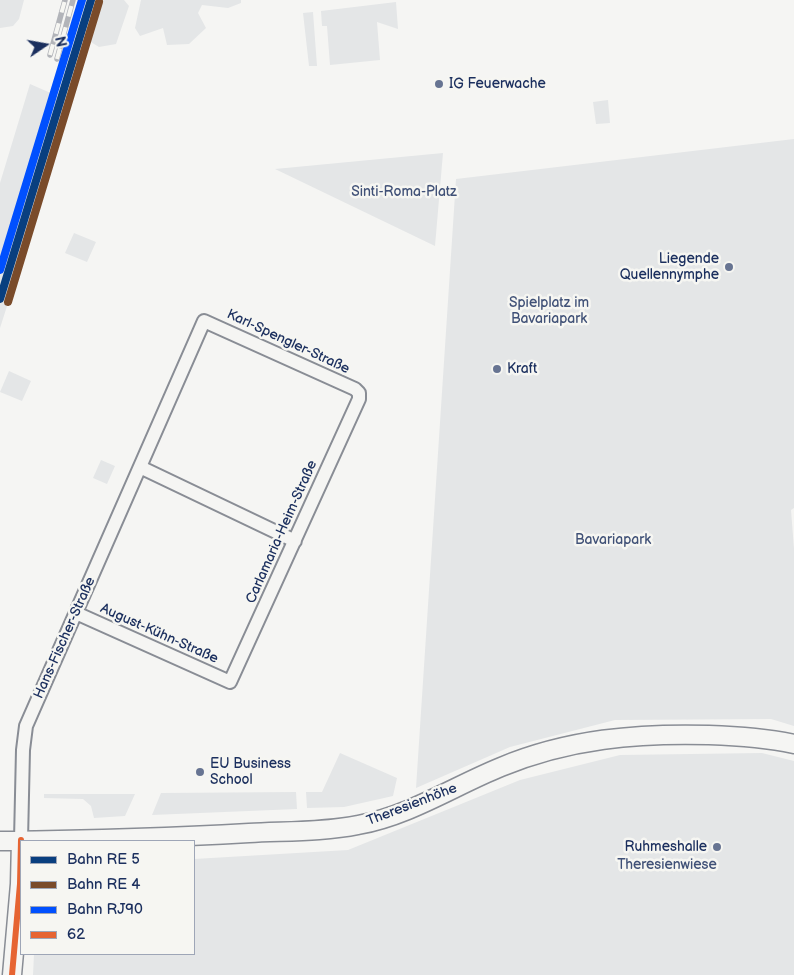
<!DOCTYPE html>
<meta charset="utf-8">
<style>
body{margin:0}
#map{position:relative;width:794px;height:975px;overflow:hidden;background:#f5f5f3;font-family:"Balsamiq Sans",sans-serif}
canvas{display:block}
.legend{position:absolute;left:20px;top:840px;width:175px;height:115px;box-sizing:border-box;background:#f6f6f2;border:1px solid #9ea6b7;margin:0;padding:6px 9px;list-style:none;font-size:15px;color:#1b2f5e}
.legend li{display:flex;align-items:center;gap:10px;height:25px}
.legend b{width:25px;border:1px solid #9ea6b7}
.north{position:absolute;left:20px;top:20px;width:50px;height:50px;-webkit-text-stroke:4px #f6f6f2;paint-order:stroke;rotate:78deg;font-size:14px;font-weight:700;line-height:20px;text-align:center;color:#1b2f5e}
.north::after{content:'';display:block;margin:auto;width:18px;height:22px;background:#1b2f5e;clip-path:polygon(50% 0,100% 100%,50% 72%,0 100%)}
</style>
<div id="map">
<canvas width="794" height="975"></canvas>
<ul class="legend">
<li><b style="height:6px;background:#093f7f"></b>Bahn RE 5</li>
<li><b style="height:6px;background:#7a4b2a"></b>Bahn RE 4</li>
<li><b style="height:6px;background:#0050ff"></b>Bahn RJ90</li>
<li><b style="height:6px;background:#e66432"></b>62</li>
</ul>
<div class="north">N</div>
</div>
<script>
const context = document.querySelector('canvas').getContext('2d');
context.lineJoin = 'round';
function fillPath(path, color) { context.fillStyle = color; context.fill(path, 'evenodd'); }
function stroke(path, color, width, dash) { context.strokeStyle = color; context.lineWidth = width; context.lineCap = dash ? 'butt' : 'round'; context.setLineDash(dash || []); context.stroke(path); }
function drawText(font, color, halo, rows, align = 'center') {
  context.font = font + ' "Balsamiq Sans",sans-serif'; context.lineWidth = 5; context.setLineDash([]); context.textBaseline = 'middle'; context.strokeStyle = halo; context.fillStyle = color; for (const [text, x, y, turn = 0] of rows) {
    context.save(); context.translate(x, y); context.rotate((+turn || 0) * Math.PI / 180); context.textAlign = isNaN(turn) ? turn : align; if (halo) context.strokeText(text, 0, 0); context.fillText(text, 0, 0); context.restore();
  }
}
const green = new Path2D(`
 M0,0H24L19,19L13,26L0,28Z
 M97,0H124L129,6L116,44L99,47L86,39Z
 M141,0H241V3L228,8L202,5L198,13L206,28L189,44L167,45L163,28L140,36L135,28Z
 M396,2L398,29L377,22L380,60L330,65L327,26H322L321,11Z
 M313,12L317,66H309L303,13Z
 M30,84L69,101L44,191L0,328V183Z
 M608,100L610,123L596,124L593,102Z
 M794,139V508L791,510L794,549V726L771,719L615,720L510,747L416,788L456,179Z
 M443,153L435,246L275,169Z
 M74,233L96,242L87,262L65,253Z
 M9,371L31,381L22,401L0,392Z
 M101,460L115,466L107,484L93,478Z
 M340,753L397,778L393,796L344,807L307,808L306,792H322Z
 M762,753L794,761V975H33L34,954H194V859L348,850L520,780L620,755Z
 M296,792L297,809L152,815L161,793Z
 M44,794H135L125,816L94,818L91,806L83,799L44,798Z`);
const street = new Path2D(`
 M140,467L295,541
 M21,840L23,750L26,726L204,321L355,389L359,393V399L230,682L76,613`);
const secondary = new Path2D(`
 M0,841C83,840 166,838 249,833C285,831 323,832 358,825C409,816 454,786 501,767C568,739 637,733 709,735C738,736 766,738 794,744
 M12,975L20,884L21,840`);
const rail = new Path2D(`
 M50,55L65,0
 M57,59L73,0`);
const bus1 = new Path2D(`
 M12,975L20,884L21,840`);
const rail1 = new Path2D(`
 M0,299L91,0`);
const rail2 = new Path2D(`
 M8,302L99,2`);
const rail3 = new Path2D(`
 M0,270L82,0`);
const markers = [
 [439,84,5,"#677492"],
 [729,267,5,"#677492"],
 [497,369,5,"#677492"],
 [200,772,5,"#677492"],
 [717,847,5,"#677492"]
];
const poiNames = [
 ["IG Feuerwache",449,84],
 ["Liegende",719,259,"right"],
 ["Quellennymphe",719,275,"right"],
 ["Kraft",507,369],
 ["EU Business",210,764],
 ["School",210,780],
 ["Ruhmeshalle",707,847,"right"]
];
const parkNames = [
 ["Sinti-Roma-Platz",404,192],
 ["Spielplatz im",549,303],
 ["Bavariapark",549,319],
 ["Bavariapark",613,540],
 ["Theresienwiese",667,865]
];
const streetNames = [
 ["Karl-Spengler-Straße",288,342,25],
 ["Carlamaria-Heim-Straße",282,532,-66],
 ["August-Kühn-Straße",159,634,24],
 ["Hans-Fischer-Straße",65,638,-66],
 ["Theresienhöhe",412,805,-21]
];
fillPath(green, '#e4e6e7');
stroke(street, '#898d95', 16);
stroke(secondary, '#898d95', 21);
stroke(street, '#f5f5f3', 12);
stroke(secondary, '#f5f5f3', 18);
stroke(rail, '#b2b4b9', 5.5);
stroke(rail, '#f6f6f2', 4, [11]);
stroke(bus1, '#e66432', 6);
stroke(rail1, '#093f7f', 8);
stroke(rail2, '#7a4b2a', 8);
stroke(rail3, '#0050ff', 8);
for (const [x, y, r, color] of markers) { const dot = new Path2D(); dot.arc(x, y, r, 0, 2 * Math.PI); context.fillStyle = color; context.fill(dot); stroke(dot, '#f6f6f2', 2); }
drawText('14px', '#1b2f5e', '#f6f6f2', poiNames, 'left');
drawText('14px', '#405177', '#f6f6f2', parkNames);
drawText('14px', '#1b2f5e', '#f6f6f2', streetNames);
</script>
